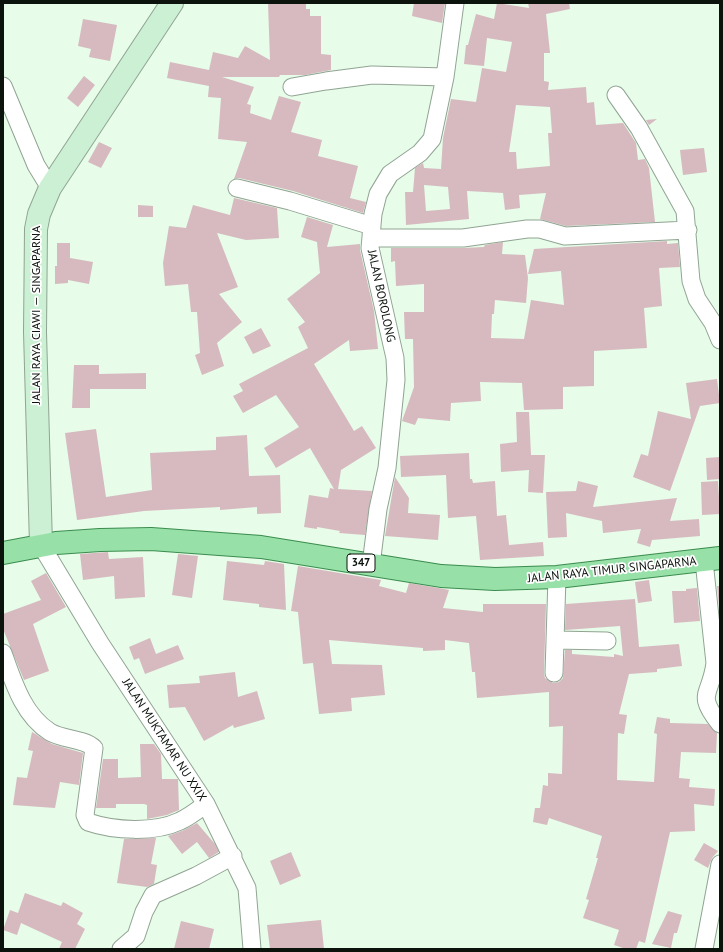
<!DOCTYPE html>
<meta charset="utf-8">
<style>
body{margin:0}
#map{position:relative;width:723px;height:952px;overflow:hidden;background:#e7fce9;font-family:"PT Sans",sans-serif}
canvas{display:block}
.frame{position:absolute;inset:0;border:4px solid #0c130d;pointer-events:none}
</style>
<div id="map">
<canvas width="723" height="952"></canvas>
<div class="frame"></div>
</div>
<script>
const context = document.querySelector('canvas').getContext('2d');
context.lineJoin = 'round';
function fillPath(path, color) { context.fillStyle = color; context.fill(path, 'evenodd'); }
function stroke(path, color, width, dash) { context.strokeStyle = color; context.lineWidth = width; context.lineCap = dash ? 'butt' : 'round'; context.setLineDash(dash || []); context.stroke(path); }
function drawText(font, color, halo, rows, align = 'center') {
  context.font = font + ' "PT Sans",sans-serif'; context.lineWidth = 3.5; context.setLineDash([]); context.textBaseline = 'middle'; context.strokeStyle = halo; context.fillStyle = color; for (const [text, x, y, turn = 0] of rows) {
    context.save(); context.translate(x, y); context.rotate((+turn || 0) * Math.PI / 180); context.textAlign = isNaN(turn) ? turn : align; if (halo) context.strokeText(text, 0, 0); context.fillText(text, 0, 0); context.restore();
  }
}
const building = new Path2D(`
 M268,3H306V9H310V16H321V54L331,55V70L305,75H280L279,77H222L254,87L247,104L251,105L250,113L271,120L279,96L301,102L291,132L322,140L318,156L358,166L350,198L366,202L363,213L293,191L239,178L234,179L247,142L218,139L221,98L208,97L209,86L167,78L170,62L209,70L213,52L238,58L245,46L270,60Z
 M414,3H445L442,23L412,16Z
 M497,3L529,8L528,3H569L570,9L546,14L550,53H544V81L549,82L548,90L586,87L587,103L594,102L596,125L623,123L636,143L638,160L645,159L649,168L655,222L566,226L540,219L546,193L519,195L520,208L505,210L503,193L467,191L469,219L406,225L405,192H413L415,168L423,163L424,168L441,169L443,138L451,99L476,102L482,68L506,72L512,42L487,38L484,66L464,64L466,45H468L476,14L494,19ZM516,105L550,107L552,133H548L550,166L517,169L516,152H509ZM424,185L448,187L450,209L426,211Z
 M83,19L117,25L110,61L89,57L91,49L78,46Z
 M84,76L95,85L78,107L67,98Z
 M657,119L649,125L646,120Z
 M99,142L112,148L101,168L88,162Z
 M704,148L707,172L683,175L680,150Z
 M234,198L277,208L279,238L246,240L217,233L238,287L219,294L242,322L217,343L224,366L202,375L195,355L200,353L197,312H191L188,284L165,286L163,263L169,226L186,228L193,205L230,215Z
 M138,205L153,206V217H138Z
 M307,217L333,225L327,247L360,244V250L374,311L378,349L350,351L349,340L314,364L354,431L362,426L376,448L341,470L338,489L372,491L365,535L339,533L340,531L317,527V529L304,527L309,495L328,498L330,488L334,489L310,448L276,468L264,448L299,427L276,395L243,413L233,396L243,391L239,384L308,348L298,327L305,322L287,299L320,273L317,242L301,237Z
 M667,241V244L678,243L680,267L659,268L662,306L644,308L647,348L594,351V386L563,387V409L524,410L522,383L480,382L481,401L451,403L450,421L418,418L415,425L402,421L414,387L413,339H405L404,312H424V284L396,286L395,261L391,262V248H463L484,247L485,245L503,242L502,254L525,255L528,278L526,303L495,300L494,314H492L491,338L524,339L531,300L564,305L561,271L528,274L534,249Z
 M57,243H70V258L93,262L89,284L68,280V283L55,284V266H57Z
 M261,328L271,346L253,354L244,337Z
 M74,365H99V374L146,373V389H90V408H72Z
 M717,379L720,403L700,406L670,491L633,477L641,454L648,456L658,411L691,419L686,383Z
 M516,412H529L531,455H545L543,493L528,492L529,470L501,472L500,444L517,442Z
 M96,429L106,497L152,490L150,453L216,450V437L247,435L249,476L280,475L281,513L257,514V507L220,510V507L144,511L77,520L65,433Z
 M469,453L470,479H472L473,483L495,481L497,516L506,515L509,545L543,542L544,556L480,560L476,516L448,518L446,475L401,477L400,456Z
 M720,457V479L707,480L706,458Z
 M395,477L409,498L408,513L440,515L438,540L385,536Z
 M578,481L598,486L593,507L677,498L670,521L699,519L700,536L652,540L650,547L637,543L641,529L603,533L602,521L566,513L567,537L548,538L546,492L576,491Z
 M718,481L720,514L702,515L701,482Z
 M108,552L109,559L143,557L145,597L115,599L114,576L83,580L80,554Z
 M178,554L198,556L192,598L172,595Z
 M227,561L264,565L265,561L284,564L286,610L259,607V604L223,600Z
 M298,566L381,580L379,586L406,593L409,583L444,589L449,590L443,608L483,612V604H546L544,673L545,678L553,683L559,682L563,678L565,650H572V654L614,657V654L623,656L620,626L565,630L566,604L635,599L639,647L679,644L682,666L657,669V672L629,674L619,714L627,715L624,734L618,733L617,780L654,782L657,734L654,733L657,717L670,719V723L708,724L717,733L716,753L681,752L679,778L690,779L689,787L715,789L714,806L694,804L695,831L670,832L645,943L639,941L636,949H626L614,945L619,930L583,918L589,900L586,899L598,858H596L602,836L549,818L547,825L533,822L535,808H540L543,785L548,786V773L562,774L563,726L549,727V692L477,698L475,672H472L469,643L445,640V650L423,651V648L329,640L332,664L382,665L385,695L351,698L352,711L319,714L313,663L303,664L298,612L291,611Z
 M46,573L66,607L33,624L49,671L24,680L3,629V614L41,600L31,581Z
 M649,580L652,601L638,603L635,582Z
 M717,586H720V606H719Z
 M697,588L700,621L674,623L672,591H686V589Z
 M150,638L156,654L178,645L184,659L145,674L139,658L134,660L129,647Z
 M235,672L238,697L257,691L265,719L234,728L233,725L204,741L185,707L169,708L167,685L200,683L199,676Z
 M32,732L52,744L83,753L79,785L60,782L55,808L13,805L17,777L27,778L33,751L28,750Z
 M140,744H154L161,754L162,779H178L179,810L167,815L147,819V805L144,804H116V808H96L103,759H118V778L141,777Z
 M197,823L215,844L219,852L209,858L197,842L182,854L168,836L184,830Z
 M156,838L151,864L157,865L154,884L147,887L117,883L124,839Z
 M704,843L718,851L712,858L708,868L694,860Z
 M291,852L301,876L280,885L270,861Z
 M25,893L61,906L63,902L83,913L77,924L85,929L75,949H59L62,942L21,923L17,935L3,930L10,910L18,913Z
 M668,911L682,915L677,933H674L671,948L652,944Z
 M321,920L324,949H270L267,925Z
 M181,921L214,929L209,949H174Z`);
const minor = new Path2D(`
 M3,86L36,165L50,188
 M292,87L326,81L372,75L445,77
 M616,95L639,128L685,211L691,281L697,299L713,323L720,340
 M237,188L290,201L372,226
 M371,238H463L527,229H540L565,236L688,230
 M41,545L100,643L206,804L247,888L252,949
 M704,561L715,663C711,696 695,693 720,724
 M371,565L378,509L387,468L396,380L395,358L370,248L373,214L378,194L390,174L420,153L432,139L445,77L455,3
 M555,640L607,641
 M3,653C13,681 23,715 50,732C63,740 83,738 94,748L85,815L88,822C114,831 155,833 180,821C189,817 198,810 206,804
 M554,673L557,577
 M121,949L136,936L144,912L153,895L196,876L233,856
 M704,949L720,864`);
const secondary = new Path2D(`
 M41,545L35,332L36,229L39,214L50,188L172,3`);
const primary = new Path2D(`
 M3,553L56,543L100,540L151,539L261,547L441,576L495,579L557,577L720,558`);
const shields = [
 [361,563,28]
];
const shieldNames = [
 ["347",361,563]
];
const streetNames = [
 ["JALAN BOROLONG",381,296,78],
 ["JALAN RAYA CIAWI — SINGAPARNA",37,315,-90],
 ["JALAN RAYA TIMUR SINGAPARNA",612,570,-6],
 ["JALAN MUKTAMAR NU XXIX",164,740,57]
];
fillPath(building, '#d6babf');
stroke(minor, '#91a493', 19);
stroke(secondary, '#91a493', 24);
stroke(primary, '#3a8c4d', 24);
stroke(minor, '#fff', 17);
stroke(secondary, '#cbf0d4', 22);
stroke(primary, '#97e1a9', 22);
for (const [x, y, w] of shields) { const box = new Path2D(); box.roundRect(x - w / 2, y - 9, w, 18, 3); context.fillStyle = '#fff'; context.fill(box); stroke(box, '#0c130d', 1); }
drawText('bold 11px', '#0c130d', null, shieldNames);
drawText('12px', '#0c130d', '#fff', streetNames);
</script>
